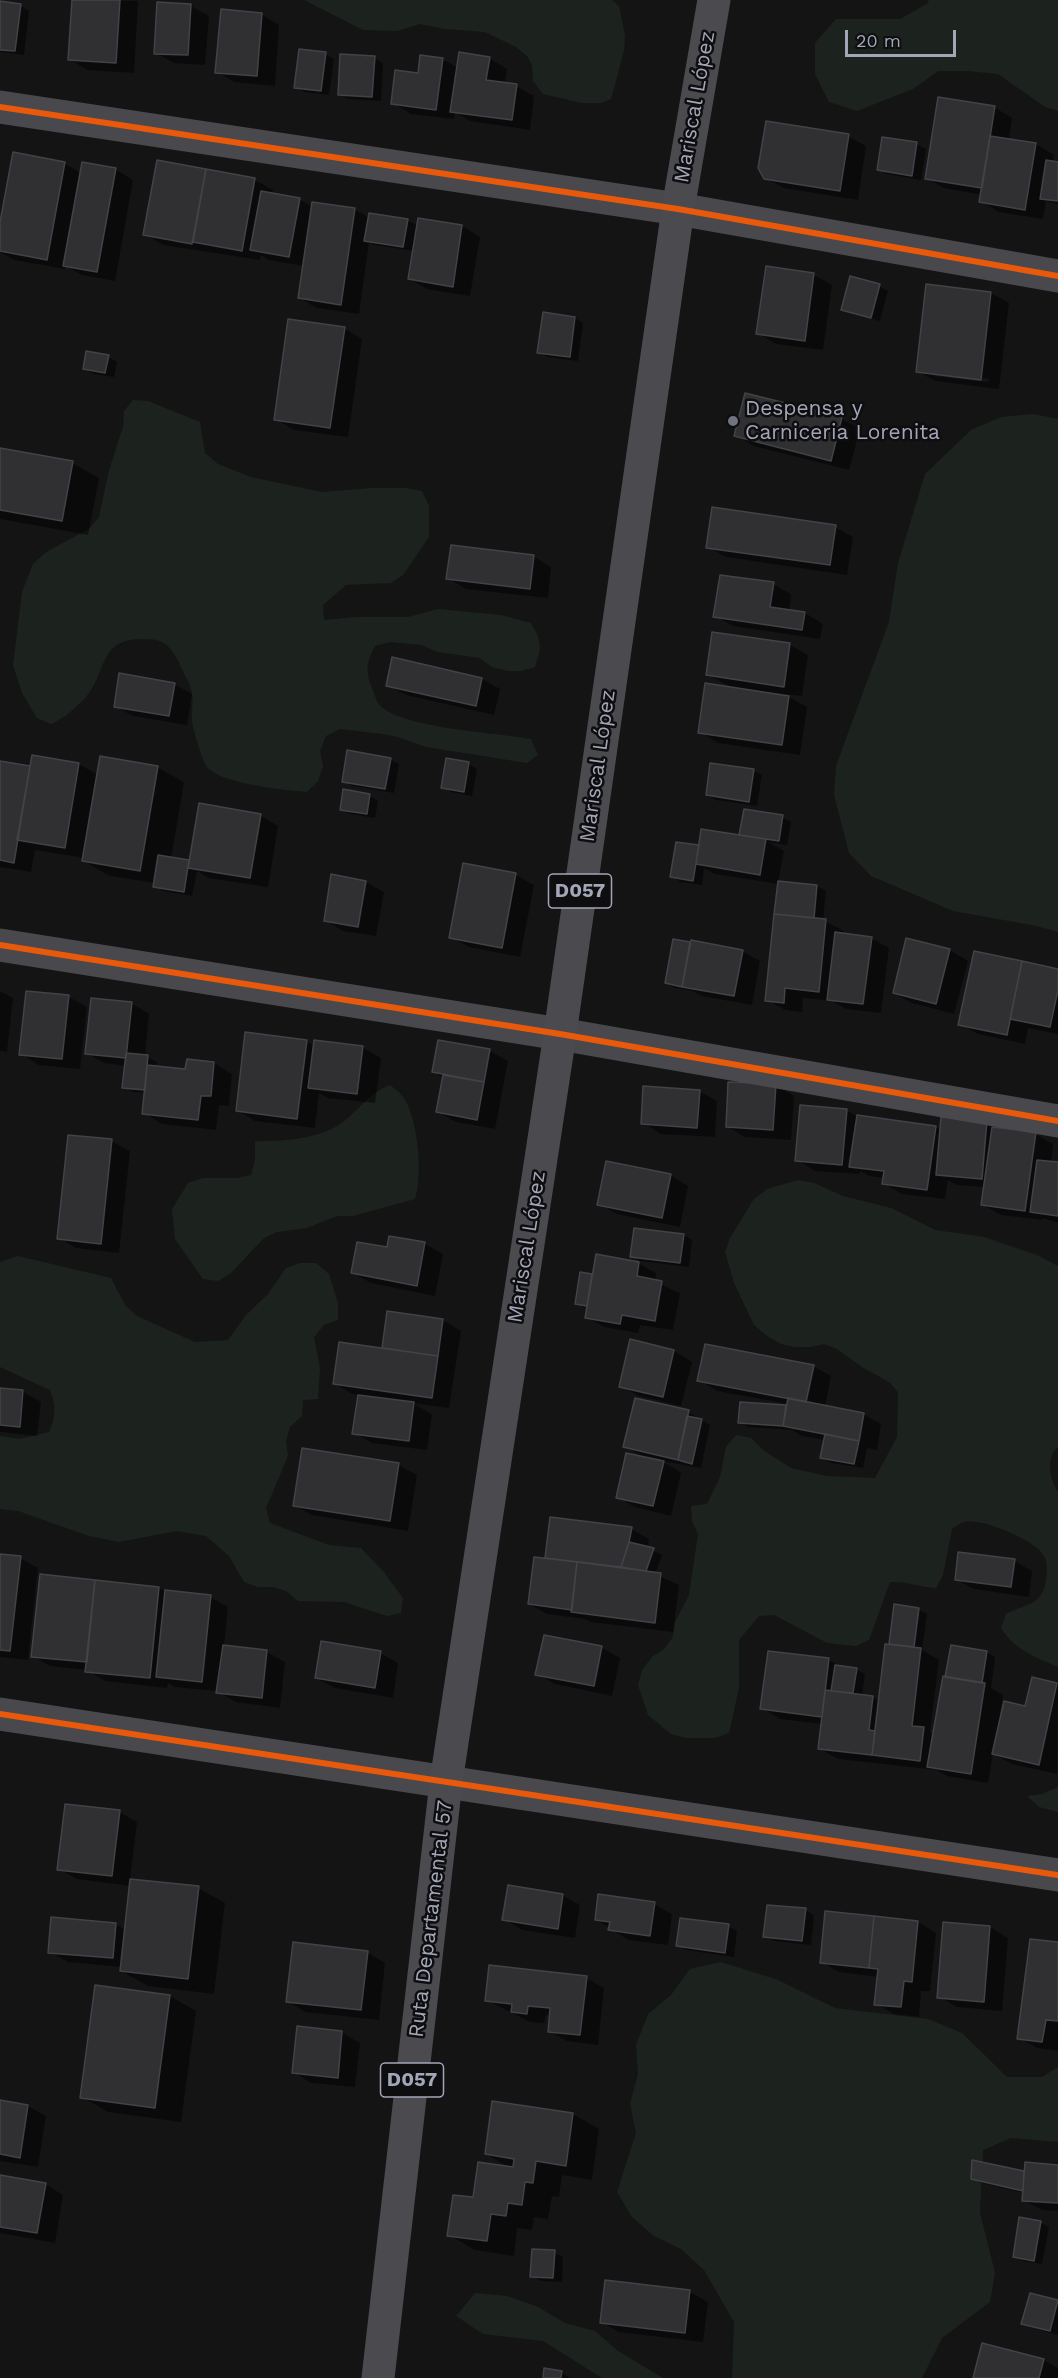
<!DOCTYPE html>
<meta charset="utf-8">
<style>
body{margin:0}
#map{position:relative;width:1058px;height:2378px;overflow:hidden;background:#141414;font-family:"Work Sans",sans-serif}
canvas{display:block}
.scale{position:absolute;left:845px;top:30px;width:111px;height:27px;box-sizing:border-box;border:3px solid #a3a6b7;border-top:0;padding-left:8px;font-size:18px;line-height:21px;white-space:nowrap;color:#a3a6b7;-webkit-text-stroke:4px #0e0e10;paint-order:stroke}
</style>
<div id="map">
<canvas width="1058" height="2378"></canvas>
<div class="scale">20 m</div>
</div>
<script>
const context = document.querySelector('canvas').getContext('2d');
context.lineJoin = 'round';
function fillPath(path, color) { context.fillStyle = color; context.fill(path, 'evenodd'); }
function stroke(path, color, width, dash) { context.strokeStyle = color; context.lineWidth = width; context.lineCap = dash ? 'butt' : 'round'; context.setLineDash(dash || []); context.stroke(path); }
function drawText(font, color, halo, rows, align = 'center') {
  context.font = font + ' "Work Sans",sans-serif'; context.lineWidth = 5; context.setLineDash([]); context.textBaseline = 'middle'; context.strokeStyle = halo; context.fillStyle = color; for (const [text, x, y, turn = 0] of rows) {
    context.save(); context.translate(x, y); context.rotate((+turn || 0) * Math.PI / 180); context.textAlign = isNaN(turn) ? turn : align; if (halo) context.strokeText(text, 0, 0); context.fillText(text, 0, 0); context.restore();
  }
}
const green = new Path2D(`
 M304,0H612L619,6L625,36L624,51L611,99L601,103H582L543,94L533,81L532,65L528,57L516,47L485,32L444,29L420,24L397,31L363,30Z
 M929,0H1058V111L1045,107L998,74L968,71H938L913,89L857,111L829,102L815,74V43L836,19H900L927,4Z
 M133,400L148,401L200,422L205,453L218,464L251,477L322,492L372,488H406L422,491L429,506V537L403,575L391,583L346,585L323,605L324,620L357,617H408L438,609L501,615L531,623C542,641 542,647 535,667L521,671H507L492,667L480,658L438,652L421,645L390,642L375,646C367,661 365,670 371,686C374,691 375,698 378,703C394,728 500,733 531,739L538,755L527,763L426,747L398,737L383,734L340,729L326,736L320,751L323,766L318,781L307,792C285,790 220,784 206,766C202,759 195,735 193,727C190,716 194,705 192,694C191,686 186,677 182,669C178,660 173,649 164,643C158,639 149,639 142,639C98,639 107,673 86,697C75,708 65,718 51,724L37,718L22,693L13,665L22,592L33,564L46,552L89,529L99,517L109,470L123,427L124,411Z
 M1033,414L1058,419V932L1037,926L953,911L871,876L849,853L834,795L836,766L889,622L898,563L925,474L971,430L1001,417Z
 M390,1085C395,1089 401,1093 404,1098C418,1120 423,1175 415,1199L353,1216H337L307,1228L277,1232L264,1238L231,1273L218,1281L203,1279L175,1239L172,1209L188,1183L203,1178H237L251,1175L255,1160V1141C281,1142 319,1139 342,1123C359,1110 369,1093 390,1085Z
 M798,1180L814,1183L843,1196L891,1208L935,1230L984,1237L1037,1255L1058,1266V1447C1045,1458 1050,1479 1058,1492V1667C1035,1657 1015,1650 1001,1628L1006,1614C1013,1610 1032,1604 1035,1601C1041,1597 1045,1588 1046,1581C1047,1574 1048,1565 1045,1558C1039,1541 980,1517 964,1522C960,1523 955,1527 952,1529L943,1575L936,1588C920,1587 906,1581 890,1582L869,1640L856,1646L827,1643L774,1615L759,1616L739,1640V1688L729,1733L715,1738H686L671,1734L648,1715L638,1685L642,1670L652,1657L664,1649L673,1637L675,1622L689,1595L698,1534L692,1521L691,1506L707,1504L720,1477L726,1447L736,1435L751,1438L763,1450L791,1468L827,1476L875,1478L897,1437L898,1392L889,1382L862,1367L837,1349L824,1344L810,1347H795L781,1344L767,1336L754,1325L734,1283L725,1252L730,1238L754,1199L767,1189Z
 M18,1256L111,1278L125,1305L137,1316L195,1342L228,1340L246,1315L268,1294L286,1268L300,1263H316L329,1274L338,1303V1320L324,1325L314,1337L320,1368L318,1399L303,1400L302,1416L290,1427L286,1441L288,1456L266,1508L270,1523L329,1545L361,1548L383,1571L403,1598L401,1613L387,1616L344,1602L298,1601L286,1591L273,1587H258L244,1582L229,1556L206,1536L177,1531L119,1542L89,1536L18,1511L0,1509V1436L20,1439L49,1432C56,1417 56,1406 50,1390L0,1367V1262Z
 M1058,1787V1812L1039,1807L1027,1796L1042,1794Z
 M721,1962L778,1980L835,2008L928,2019L962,2033L1007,2077H1042L1058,2067V2142L1011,2138L983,2150L980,2213L995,2273L990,2302L942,2338L922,2378H732L734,2322L704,2270L681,2249L654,2236L632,2217L617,2192L636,2133L630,2103L638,2074L636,2045L648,2014L671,1995L690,1969Z
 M475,2293L507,2296L538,2307L565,2323L595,2331L618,2351L663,2378H602L543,2341L483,2334L456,2316Z`);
const shadow = new Path2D(`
 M73,0L138,1L134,73L88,70L70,60Z
 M0,3L21,6L29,11L24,55L0,52Z
 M191,6L209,16L205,65L174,63L156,53Z
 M261,14L279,25L275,86L235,82L217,72Z
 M325,54L334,59L329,95L304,92L295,87Z
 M375,58L383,63L381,101L348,99L339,94Z
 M489,58L507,69L505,84L516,86L534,96L530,130L470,121L455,112L454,119L411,114L393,103L420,74L442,59L458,68Z
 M994,107L1012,118L1009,140L1036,144L1054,155L1053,162L1058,163V204L1046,201L1043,219L999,212L981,201L982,195L944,188L926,178Z
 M848,136L866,146L858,200L784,188L765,178Z
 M883,139L917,144L926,149L921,180L887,174L878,169Z
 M158,162L255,180L273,190L272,195L299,199L313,207L354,209L370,218L407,220L418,226L419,219L462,226L480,237L470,296L427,289L409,279L414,251L374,245L369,242L359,314L317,308L299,298L304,266L269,260L261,255L260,260L163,245L145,234Z
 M64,163L81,173L115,169L133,180L115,281L82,275L66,266L65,269L14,260L0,252V230Z
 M814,275L832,285L823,350L776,344L758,333Z
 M879,286L888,291L880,321L852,314L843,309Z
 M991,293L1009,303L999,389L935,381L917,371ZM934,373L989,379L988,382L934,376Z
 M575,318L583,323L578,361L547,357L539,352Z
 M344,328L362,339L348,437L294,430L276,419Z
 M108,357L117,362L114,377L94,374L85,369Z
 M746,395L842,419L860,429L849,470L754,446L736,435Z
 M0,450L72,463L99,478L88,535L0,519Z
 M835,527L853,537L847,575L726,557L708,547Z
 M533,556L551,567L548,598L466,589L448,578Z
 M773,584L791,594L789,611L805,613L823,624L820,639L733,626L715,616Z
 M713,634L790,645L808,655L802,696L783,694L807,707L800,755L718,743L700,732L732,688L707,674Z
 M393,659L482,679L500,689L494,715L406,695L388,685Z
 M174,684L192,694L187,725L133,716L115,706Z
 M33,756L79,764L98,775L157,767L184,782L171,859L191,863L260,815L278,826L268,887L208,878L197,871L192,896L163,891L155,886V883L110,876L83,861L84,858L35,850L31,872L0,867V762L31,768Z
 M390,759L399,764L394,793L352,786L344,781Z
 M468,764L477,769L472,796L451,792L443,787Z
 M753,770L762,775L757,806L716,800L707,795Z
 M370,796L378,801L375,818L350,814L341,809Z
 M782,817L791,822L787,845L768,842L784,851L778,882L817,886L826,891L823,920L844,931L843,935L871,938L889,948L881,1013L846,1009L832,1001L803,998L802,1012L785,1010L767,1000L779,884L715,874L704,868L702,885L681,882L672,877L698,847L747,838Z
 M516,875L534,885L520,957L469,947L451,937Z
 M366,882L384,892L376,936L343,931L325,920Z
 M690,944L742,951L760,961L752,1005L702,996L693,991L675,988L666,983Z
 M950,950L968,961L954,1014L912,1003L894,993Z
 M1058,971V1034L1028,1028L1025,1044L978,1034L960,1024Z
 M0,991L13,998L7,1052L0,1051Z
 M28,993L69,997L87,1007L80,1069L39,1065L21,1054Z
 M131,1003L149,1014L145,1056L157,1062L156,1067L187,1070L214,1063L232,1074L229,1106L219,1105L216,1130L162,1124L144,1113L146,1093L133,1092L124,1087L126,1066L104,1063L86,1053Z
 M306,1041L315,1046V1042L363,1048L381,1058L375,1103L328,1098L319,1093L315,1128L255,1121L237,1110Z
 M490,1051L508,1061L495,1129L456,1122L438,1112L444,1078L433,1072Z
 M776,1085L794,1096L791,1140L745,1137L727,1126Z
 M699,1091L717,1101L715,1137L661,1134L643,1123Z
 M846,1110L858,1117L936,1127L941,1130L987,1122L998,1129L1035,1134L1053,1144L1051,1163L1058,1164V1223L1043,1218V1220L1001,1215L983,1205L985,1187L956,1185L948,1180L945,1199L902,1194L884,1183L885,1178L869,1176L860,1171V1174L815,1171L797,1160Z
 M111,1141L130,1151L119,1253L76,1248L58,1238Z
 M670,1175L688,1186L680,1227L617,1214L599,1204Z
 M684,1235L692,1240L689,1267L640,1261L632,1256Z
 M391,1237L425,1244L443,1254L435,1296L371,1283L353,1273L388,1249Z
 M638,1263L656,1273L655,1282L680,1293L673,1330L640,1325L638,1333L604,1327L586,1317L588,1309L576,1303L581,1274L594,1276ZM584,1304L594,1306V1309L584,1307Z
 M389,1313L443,1320L461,1331L449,1408L412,1403L432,1414L427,1450L372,1443L354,1433L359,1395L352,1394L334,1383L383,1350Z
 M674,1351L692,1362L681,1406L639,1396L621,1386Z
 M813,1366L831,1376L825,1407L863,1414L881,1424L877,1450L867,1448L863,1468L831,1463L822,1458L825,1440L802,1436L792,1430L748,1427L739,1422L741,1404L788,1408V1404L717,1391L699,1380Z
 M0,1389L23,1392L41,1402L37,1436L0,1432Z
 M688,1412L710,1425L701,1468L662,1461L681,1473L671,1516L635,1507L617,1497L645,1458L625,1446Z
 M303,1450L399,1465L417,1475L408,1531L312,1515L294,1505Z
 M552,1519L631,1529L649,1539L648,1548L662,1555L655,1574L679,1585L673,1632L591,1622L585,1619L547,1614L529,1604L546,1560Z
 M0,1556L20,1558L38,1568L28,1660L0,1657Z
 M1014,1561L1032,1571L1029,1597L974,1589L956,1579Z
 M41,1575L159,1588L166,1592L210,1597L228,1607L224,1646L267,1652L285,1662L280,1708L236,1702L217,1691L175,1687L168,1683L167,1688L105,1681L87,1670L50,1666L32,1656Z
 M918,1609L927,1614L922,1650L939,1660L930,1732L934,1735L987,1652L995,1657L991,1688L1003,1695L999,1721L1026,1708L1033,1678L1058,1685L1057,1774L1012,1764L993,1753L988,1783L947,1776L937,1770L838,1759L820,1749L822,1724L780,1719L762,1708L829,1660L843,1668L856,1669L865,1674L862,1696L873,1697L880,1701L896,1647L890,1643Z
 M545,1636L602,1648L620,1658L612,1696L555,1684L537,1674Z
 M380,1653L398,1663L393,1698L335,1688L316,1678Z
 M119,1812L137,1822L130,1880L198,1888L225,1903L214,1994L148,1986L121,1971L122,1967L68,1962L50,1952L115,1924L126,1930L131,1886L77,1879L59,1869Z
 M562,1895L580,1905L575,1938L522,1930L504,1919Z
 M654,1904L672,1914L668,1945L628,1940L596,1919Z
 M805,1910L814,1915L811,1945L774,1941L765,1936Z
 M918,1922L936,1933L930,1991H921L919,2017L894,2014L876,2004L879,1977L839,1972L821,1962Z
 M945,1924L990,1927L1008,1938L1002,2011L957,2007L939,1997Z
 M728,1926L737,1931L734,1957L686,1950L677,1945Z
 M1058,1944V2051L1037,2048L1019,2038Z
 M367,1952L385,1963L379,2020L305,2012L287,2001Z
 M586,1978L604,1988L598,2045L567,2041L549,2031L551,2016L546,2015L544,2023L530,2022L486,2000Z
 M170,1996L196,2011L181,2122L108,2112L82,2097Z
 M298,2028L342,2033L360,2043L355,2087L311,2083L293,2072Z
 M0,2101L28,2106L46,2116L38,2167L0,2161Z
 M573,2114L599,2129L592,2180L562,2175L559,2197L552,2196L548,2219L534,2217L532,2230L517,2228L514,2256L475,2250L449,2235L474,2199L512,2169L486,2154Z
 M974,2162L1025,2173L1058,2166V2211L1042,2210L1023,2200L1024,2193L981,2183L972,2178Z
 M0,2177L45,2184L63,2195L55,2243L0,2233Z
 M1040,2222L1049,2227L1042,2264L1023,2261L1014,2256Z
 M554,2252L563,2257L562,2282L541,2281L532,2276Z
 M690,2292L708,2302L703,2342L619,2332L601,2322Z
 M1031,2295L1058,2302V2335L1032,2328L1023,2323Z
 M1044,2360L1058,2368V2378H975Z
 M561,2372L570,2378H545Z`);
const building = new Path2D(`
 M72,0H120L116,63L68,60Z
 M0,1L21,4L15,51L0,50Z
 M157,2L191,4L188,55L154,54Z
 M221,9L262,13L257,76L215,73Z
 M299,49L326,52L321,91L294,88Z
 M459,52L490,57L486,80L517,84L512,120L450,112Z
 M340,54L375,56L372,97L338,95Z
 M420,55L443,58L436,110L391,104L395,70L418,73Z
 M938,97L995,106L982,188L925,179Z
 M766,121L849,134L840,191L764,179L758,168Z
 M990,136L1036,143L1025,210L979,202Z
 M882,137L917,142L912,176L877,170Z
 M13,152L65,162L47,260L0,251V222Z
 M157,160L206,169L192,244L143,235Z
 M1046,160L1058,162V201L1040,199Z
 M82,162L116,168L97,272L63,266Z
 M206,169L255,178L242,251L193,242Z
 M261,191L300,198L289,257L250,250Z
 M312,202L355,208L341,305L298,298Z
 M369,213L408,219L403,247L364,241Z
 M418,218L462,225L453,287L408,279Z
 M766,266L814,273L805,341L756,334Z
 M850,276L880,284L871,318L841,310Z
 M926,284L991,292L981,380L916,372Z
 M543,312L575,317L570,357L537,353Z
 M288,319L345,327L330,428L274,420Z
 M86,351L109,355L105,373L83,369Z
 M745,393L842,417L831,461L734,436Z
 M0,448L73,461L62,521L0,510Z
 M712,507L836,525L830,565L706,548Z
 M451,545L534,555L530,589L446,579Z
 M720,575L774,582L770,607L805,612L802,630L713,617Z
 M712,632L790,643L784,687L706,675Z
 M392,657L482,678L476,706L386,686Z
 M119,673L175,683L169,716L114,707Z
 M705,683L789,696L782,745L698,733Z
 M347,750L391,758L385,789L342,782Z
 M32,755L79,763L65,848L17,840Z
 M100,756L158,766L140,871L82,861Z
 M446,758L469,762L464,792L441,788Z
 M0,761L30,766L14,863L0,860Z
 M710,763L754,769L749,802L706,795Z
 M343,789L370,794L367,814L340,810Z
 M199,803L261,814L250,878L188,868Z
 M744,809L783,815L779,841L739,835Z
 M701,829L766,839L760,875L696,864Z
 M676,842L699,845L693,881L670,877Z
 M158,855L189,860L184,892L153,887Z
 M463,863L516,873L502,948L449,938Z
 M331,874L366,881L358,927L324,921Z
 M778,881L817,885L814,918L774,914Z
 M774,914L826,919L819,992L785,988L784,1003L765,1001Z
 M835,932L872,937L863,1004L827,1000Z
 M906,938L950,949L936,1004L893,993Z
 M673,939L690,942L682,987L665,983Z
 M691,940L743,950L734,996L682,987Z
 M974,951L1022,961L1007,1035L958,1025Z
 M1022,961L1058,969V990L1050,1027L1010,1019Z
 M26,991L69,995L62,1059L19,1055Z
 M91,998L132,1002L126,1058L85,1054Z
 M245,1032L307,1040L297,1119L236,1111Z
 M314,1040L363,1046L357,1094L308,1088Z
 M438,1040L490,1049L484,1082L432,1072Z
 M126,1053L148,1055L145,1090L122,1088Z
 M187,1059L214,1062L211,1096H201L198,1120L142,1114L147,1065L185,1069Z
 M443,1075L484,1082L477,1120L436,1112Z
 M728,1082L776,1084L773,1130L726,1127Z
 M643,1086L700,1090L697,1128L641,1124Z
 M800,1105L847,1109L842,1165L795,1161Z
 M857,1115L936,1126L927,1190L882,1184L884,1171L849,1167Z
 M941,1117L987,1121L982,1179L936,1175Z
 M992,1127L1036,1132L1025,1211L981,1205Z
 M68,1135L112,1139L101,1244L57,1239Z
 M1037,1160L1058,1162V1216L1030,1212Z
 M606,1161L671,1174L662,1218L597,1205Z
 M634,1228L684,1234L680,1263L630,1257Z
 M389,1236L425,1242L417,1286L351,1273L357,1242L387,1247Z
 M596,1254L639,1262L637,1276L662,1281L655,1321L622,1315L620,1324L585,1318Z
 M580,1272L592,1274L587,1306L575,1304Z
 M387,1311L443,1319L438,1356L382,1348Z
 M630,1339L674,1350L663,1397L619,1387Z
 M339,1342L438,1356L432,1398L333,1384Z
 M705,1344L814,1365L806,1402L697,1381Z
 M0,1388L23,1390L20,1427L0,1425Z
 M358,1395L414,1402L409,1441L352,1434Z
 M635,1398L689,1410L678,1460L623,1447Z
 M788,1398L864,1413L859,1441L783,1426Z
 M740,1402L786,1405L783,1426L738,1423Z
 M687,1416L702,1419L692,1464L678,1460Z
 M825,1434L859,1441L854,1464L820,1458Z
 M302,1448L399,1463L390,1521L293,1506Z
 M626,1453L664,1461L653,1506L616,1498Z
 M550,1517L632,1527L629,1542L621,1567L545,1558Z
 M629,1542L654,1548L646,1571L621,1567Z
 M958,1552L1015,1559L1011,1587L955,1580Z
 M0,1554L21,1556L10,1651L0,1650Z
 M534,1557L577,1562L572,1610L528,1604Z
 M577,1562L661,1573L655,1623L571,1612Z
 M40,1574L95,1580L87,1662L31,1657Z
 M95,1580L159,1587L150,1678L85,1672Z
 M165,1590L211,1595L202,1682L156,1677Z
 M894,1604L919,1608L914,1647L889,1644Z
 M544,1635L602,1646L594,1686L535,1675Z
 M321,1641L381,1651L375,1688L315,1678Z
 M885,1644L921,1648L912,1726L924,1727L920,1761L872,1755Z
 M223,1645L267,1650L262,1698L216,1693Z
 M951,1645L987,1651L982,1683L945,1677Z
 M768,1651L829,1658L822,1717L760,1709Z
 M835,1665L857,1668L853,1693L831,1691Z
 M943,1676L985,1683L971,1774L927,1767Z
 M1032,1677L1057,1683L1039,1765L992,1754L1004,1701L1025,1706Z
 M825,1690L873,1696L869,1730L875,1731L872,1755L818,1749Z
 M65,1804L120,1810L112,1876L57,1870Z
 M130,1879L199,1886L188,1979L120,1971Z
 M508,1885L563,1894L558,1929L502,1920Z
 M598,1894L655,1902L650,1936L608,1930L610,1922L595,1920Z
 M767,1905L806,1908L802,1941L763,1937Z
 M825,1911L874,1916L869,1968L820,1963Z
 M874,1916L918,1921L912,1982L904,1981L901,2007L874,2005L878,1969L869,1968Z
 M51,1917L116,1923L113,1958L48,1953Z
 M680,1918L729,1924L725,1953L676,1946Z
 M943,1922L990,1926L984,2002L937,1998Z
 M1030,1939L1058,1942V2021L1046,2020L1042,2042L1017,2039Z
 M293,1942L368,1951L361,2010L286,2002Z
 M489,1965L587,1976L580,2035L548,2032L550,2008L528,2006L527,2014L511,2012L512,2004L485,2001Z
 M95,1985L170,1995L155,2108L80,2098Z
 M297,2026L342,2031L338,2078L292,2073Z
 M0,2100L28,2105L20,2158L0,2154Z
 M492,2101L573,2113L566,2166L536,2161L533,2183L525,2182L522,2205L508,2203L506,2216L491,2214L487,2241L447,2236L453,2195L473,2197L478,2162L513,2167L514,2159L485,2154Z
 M972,2160L1024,2171L1023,2191L971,2179Z
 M1025,2162L1058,2165V2203L1022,2201Z
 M0,2175L46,2183L37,2233L0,2227Z
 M1019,2217L1041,2221L1034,2261L1013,2257Z
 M532,2249L555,2250L553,2278L530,2277Z
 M605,2280L690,2290L685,2333L600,2323Z
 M1030,2293L1058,2300L1050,2331L1021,2324Z
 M982,2343L1044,2359L1039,2378H973Z
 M544,2368L562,2371L561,2378H543Z`);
const minor = new Path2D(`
 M0,107L678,209L1058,276
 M0,945L560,1034L1058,1121
 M0,1714L1058,1875`);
const primary = new Path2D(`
 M378,2378L446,1782L560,1034L678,209L714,0`);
const cycleway = new Path2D(`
 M0,107L678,209L1058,276
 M0,945L560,1034L1058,1121
 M0,1714L1058,1875`);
const markers = [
 [733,421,6,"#71737e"]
];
const shields = [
 [580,891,63],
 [412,2080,63]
];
const shieldNames = [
 ["D057",580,891],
 ["D057",412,2080]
];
const streetNames = [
 ["Mariscal López",695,107,-80],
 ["Mariscal López",598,766,-82],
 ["Mariscal López",527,1247,-81],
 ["Ruta Departamental 57",431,1919,-83]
];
const poiNames = [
 ["Despensa y",745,409],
 ["Carniceria Lorenita",745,433]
];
fillPath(green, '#1c231e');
fillPath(shadow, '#0007');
fillPath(building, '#303032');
stroke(building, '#424348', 1.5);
stroke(minor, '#48484d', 33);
stroke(primary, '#4b4b4f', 33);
stroke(cycleway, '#e8590c', 6);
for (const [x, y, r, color] of markers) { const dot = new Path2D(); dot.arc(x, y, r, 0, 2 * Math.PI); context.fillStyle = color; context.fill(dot); stroke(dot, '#0e0e10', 2); }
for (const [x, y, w] of shields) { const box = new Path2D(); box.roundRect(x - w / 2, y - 17, w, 34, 4.5); context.fillStyle = '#0e0e10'; context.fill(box); stroke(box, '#a3a6b7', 1.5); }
drawText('bold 20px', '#a3a6b7', null, shieldNames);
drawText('21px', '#a3a6b7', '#0e0e10', streetNames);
drawText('21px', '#a3a6b7', '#0e0e10', poiNames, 'left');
</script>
